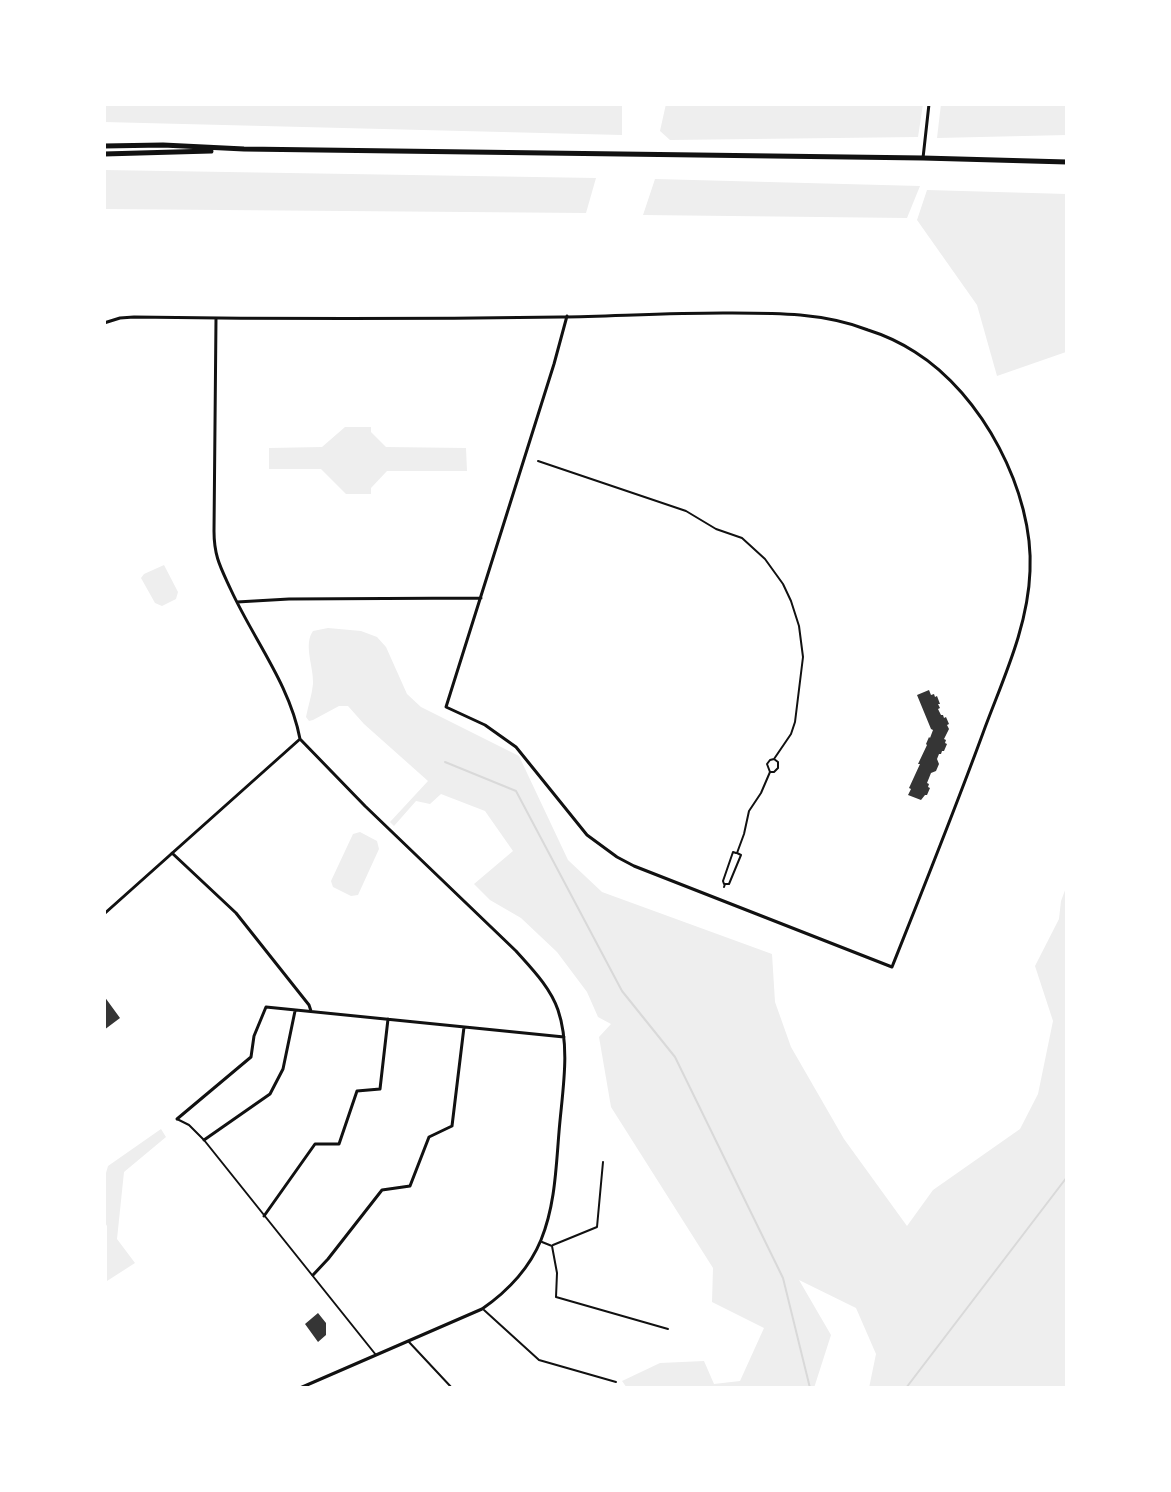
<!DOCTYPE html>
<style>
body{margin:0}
#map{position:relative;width:1171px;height:1492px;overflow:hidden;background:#fff;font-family:Overpass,sans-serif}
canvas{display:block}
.frame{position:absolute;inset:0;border:106px solid #fff;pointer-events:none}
</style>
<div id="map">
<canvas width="1171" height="1492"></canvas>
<div class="frame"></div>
</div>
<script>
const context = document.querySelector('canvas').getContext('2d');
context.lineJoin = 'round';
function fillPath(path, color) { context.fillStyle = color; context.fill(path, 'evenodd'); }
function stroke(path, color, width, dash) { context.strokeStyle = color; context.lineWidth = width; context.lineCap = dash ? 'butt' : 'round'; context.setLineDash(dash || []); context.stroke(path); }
const green = new Path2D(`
 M104,104H622V135L104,122Z
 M666,104H923L918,137L670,140L660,131Z
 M941,104H1067V135L937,138Z
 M104,170L596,178L586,213L104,209Z
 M655,179L920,186L907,218L643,215Z
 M927,190L1067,194L1066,352L997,376L977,305L917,220Z
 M345,427H371V432L386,447L466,448L467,471H387L371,488V494H346L321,469H269V448L322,447Z
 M164,565L178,592L176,599L162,606L155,603L141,578L144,574Z
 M328,628L361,631L377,637L386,647L407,694L421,707L519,756L568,860L602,892L772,954L775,1002L791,1047L844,1139L907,1226L933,1190L1020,1129L1038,1094L1053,1021L1035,966L1059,919L1061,901L1067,885V1388H869L876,1354L856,1308L799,1280L831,1335L814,1388H627L622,1381L660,1363L704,1361L714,1384L740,1381L764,1328L712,1302L713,1268L611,1107L599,1037L611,1024L598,1017L587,992L557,952L521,918L490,900L474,884L513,851L485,811L441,794L430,804L416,801L394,826L390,822L428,781L364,724L348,706H339L313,720L309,721L306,717C308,706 312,695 313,684C314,667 303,645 313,631Z
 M360,832L377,841L379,849L358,895L351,896L333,887L331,881L353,834Z
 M161,1129L166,1137L124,1172L117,1239L135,1263L107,1281V1226L104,1221V1180L108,1166Z`);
const stream = new Path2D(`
 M445,762L516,791L622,991L675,1057L783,1278L810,1388
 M906,1388L1067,1177`);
const building = new Path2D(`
 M929,690L931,695L934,694L935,697L937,696L940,704H938L940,708L938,709L941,715H943L944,718L946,717L949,724L947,725L949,729L944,739L946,740L945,743L947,744L944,751H942L941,754H939L937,759L939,764L936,771L931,773L927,783L929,784L928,787L930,788L927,795H925L921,800L908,795L911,789L909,788L920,764H918L927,745L926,744L929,737L930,738L933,730L931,729L917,695Z
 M104,996L120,1018L104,1030Z
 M318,1313L326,1323V1335L318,1342L305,1324Z`);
const path = new Path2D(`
 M538,461L686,511L716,529L742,538L765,559L783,584L791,601L799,626L803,657L795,722L791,734L774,759
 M724,884L723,881L733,852L736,853
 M724,887L725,884H729L741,855L737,853L744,834L749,811L761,793L770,772H774L778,768V762L774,759L770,760L767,764L770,772`);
const service = new Path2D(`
 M177,1119L189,1125L204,1140L376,1355
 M542,1242L552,1246L557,1273L556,1297L668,1329
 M553,1245L597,1227L603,1162
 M484,1310L539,1360L616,1382
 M409,1342L452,1388`);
const minor = new Path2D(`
 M923,158L929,104
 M216,318L214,531C214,557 221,568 231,590C254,640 290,685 300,739
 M104,323L120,318L134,317C276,319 419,319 561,317C615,316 669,313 723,313C772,313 822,312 868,330C884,335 901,343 915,352C982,394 1034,492 1030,571C1028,628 1002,681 983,733C954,812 923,889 892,967L634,866L617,857L587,835L516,747L485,725L446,707L554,364L567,316
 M237,602L289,599L481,598
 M172,853L236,913L309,1005L311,1011
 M104,914L300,739
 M177,1119L251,1057L254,1036L266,1007L564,1037
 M204,1140L270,1094L283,1069L295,1011
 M264,1216L315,1144H339L357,1091L380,1089L388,1019
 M313,1275L328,1259L382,1190L410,1186L429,1137L452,1126L464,1027
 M104,1387L108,1388
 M300,1388L482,1309C508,1291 529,1269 541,1240C555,1206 556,1168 559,1132C562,1093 571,1048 558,1010C550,987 532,969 516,951L365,806L300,739`);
const primary = new Path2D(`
 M104,146L163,145L244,149L923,158L1067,162
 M104,154L211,151`);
fillPath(green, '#eee');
stroke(stream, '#d9d9d9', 2);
fillPath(building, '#353535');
stroke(path, '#111', 2);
stroke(service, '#111', 2);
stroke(minor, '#111', 3);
stroke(primary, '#111', 5);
</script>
